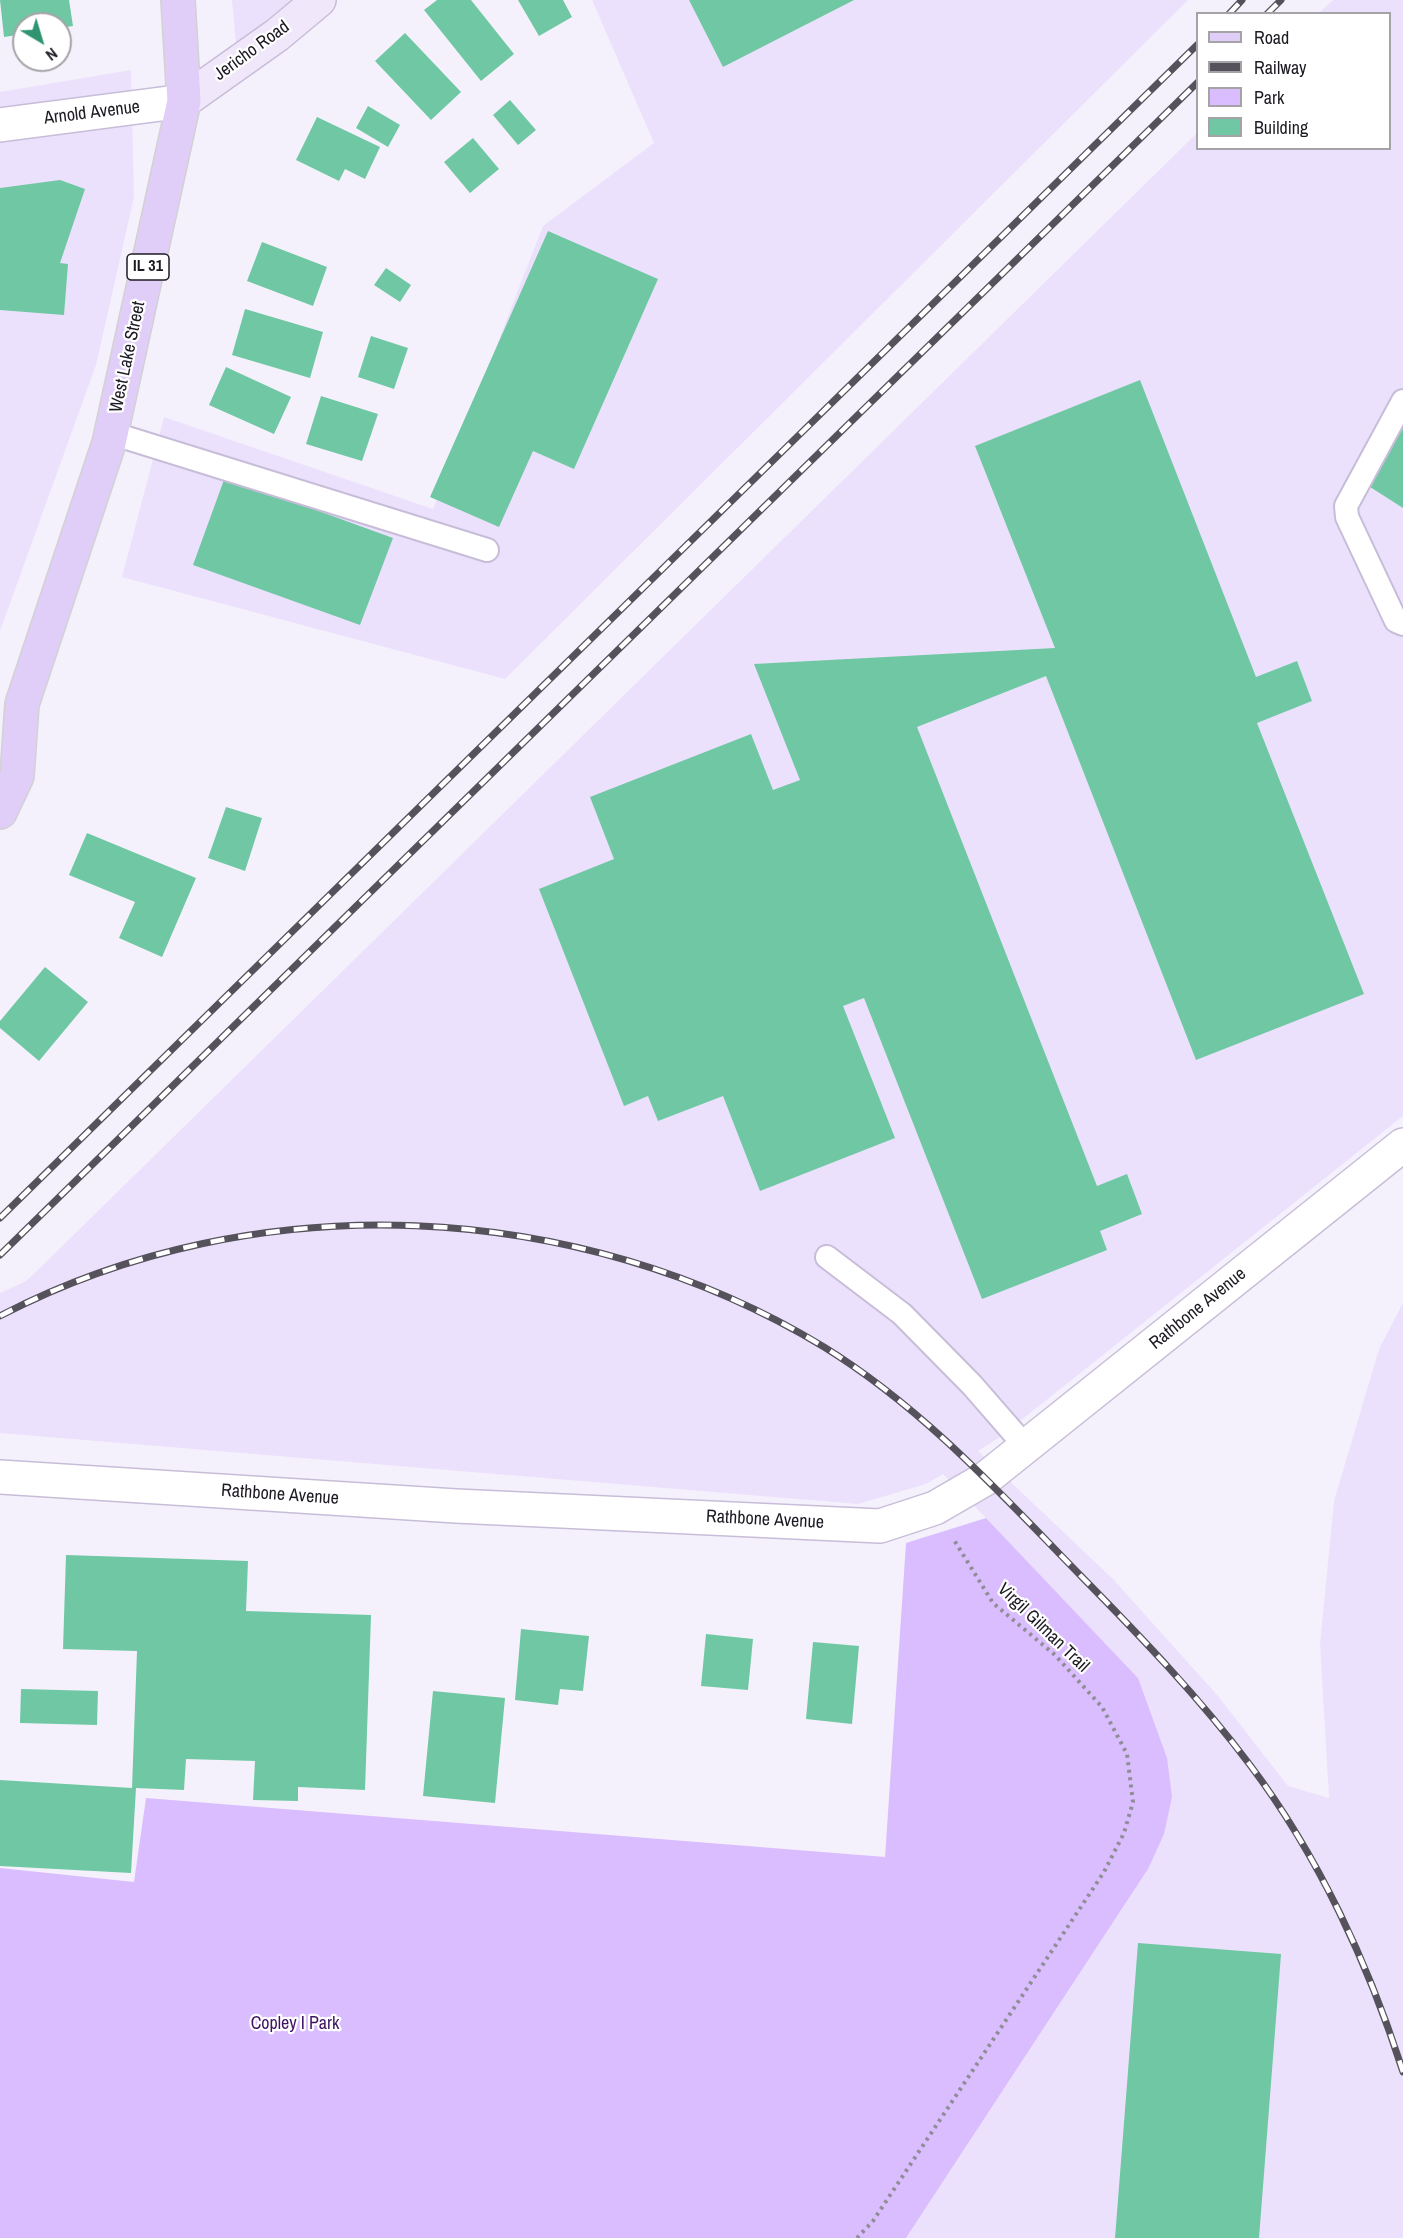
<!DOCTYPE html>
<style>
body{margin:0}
#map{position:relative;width:1403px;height:2238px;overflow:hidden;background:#f5f1fc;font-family:"Archivo Narrow",sans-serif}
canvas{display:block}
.legend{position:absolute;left:1196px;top:12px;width:195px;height:138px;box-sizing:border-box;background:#fff;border:2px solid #a5a3a7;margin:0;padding:8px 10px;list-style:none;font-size:18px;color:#1e1a23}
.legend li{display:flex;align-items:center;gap:12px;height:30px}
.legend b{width:30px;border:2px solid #a5a3a7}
.north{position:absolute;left:12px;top:12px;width:60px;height:60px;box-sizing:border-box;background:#fff;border:2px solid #a5a3a7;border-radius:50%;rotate:142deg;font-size:16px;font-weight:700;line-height:24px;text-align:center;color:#1e1a23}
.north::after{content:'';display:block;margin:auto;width:21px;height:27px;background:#309470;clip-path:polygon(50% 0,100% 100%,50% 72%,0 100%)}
</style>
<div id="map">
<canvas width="1403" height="2238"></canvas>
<ul class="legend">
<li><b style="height:8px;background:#e0cef8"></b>Road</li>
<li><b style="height:8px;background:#56525c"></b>Railway</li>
<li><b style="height:16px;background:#dabdff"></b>Park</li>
<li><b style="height:16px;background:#6fc8a3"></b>Building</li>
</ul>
<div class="north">N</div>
</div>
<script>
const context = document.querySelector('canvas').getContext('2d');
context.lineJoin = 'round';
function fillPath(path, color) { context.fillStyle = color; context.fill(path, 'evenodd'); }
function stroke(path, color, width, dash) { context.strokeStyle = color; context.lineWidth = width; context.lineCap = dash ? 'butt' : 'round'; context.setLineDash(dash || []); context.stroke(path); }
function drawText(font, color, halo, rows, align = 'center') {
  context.font = font + ' "Archivo Narrow",sans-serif'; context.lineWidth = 4.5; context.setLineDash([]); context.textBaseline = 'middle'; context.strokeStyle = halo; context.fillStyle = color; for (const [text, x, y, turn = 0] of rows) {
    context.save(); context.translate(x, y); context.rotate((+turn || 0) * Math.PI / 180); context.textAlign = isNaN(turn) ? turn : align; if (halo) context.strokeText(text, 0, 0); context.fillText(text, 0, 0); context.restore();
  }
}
const built = new Path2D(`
 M232,0H291L236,45Z
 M592,0H1188L505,679L122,577L164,417L433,509L543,226L654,143Z
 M1333,0H1403V1116L1000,1437L978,1451L1113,1579L1218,1696L1288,1786L1329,1798L1320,1644L1334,1501L1379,1349L1403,1303V2238H906L1148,1869L1138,1678L986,1518L943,1474L926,1484L858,1504L0,1433V1293L26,1281L46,1262L1197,133L1198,148H1390V14L1319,13Z
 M131,70L134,197L96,365L0,631V92Z`);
const green = new Path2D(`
 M986,1518L1138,1678L1167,1758L1172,1797L1164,1834L1148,1869L906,2238H0V1868L134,1882L146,1798L885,1857L906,1543Z`);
const building = new Path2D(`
 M0,0H69L73,26L60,28V24H24V34L4,37Z
 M437,0H471L514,54L481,81L424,10Z
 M518,0H563L572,17L539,36Z
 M689,0H854L723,67Z
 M405,33L461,92L431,120L375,61Z
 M510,100L536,130L518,145L493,115Z
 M368,106L400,125L388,147L356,128Z
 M317,117L380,147L365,179L345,169L339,181L296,160Z
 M473,138L499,169L470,193L444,162Z
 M60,180L85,189L60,263L68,264L64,315L0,310V188Z
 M548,231L658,279L574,469L533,451L499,527L430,497Z
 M262,242L327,267L313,306L247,281Z
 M386,268L411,285L400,302L374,285Z
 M245,309L323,332L310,378L232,355Z
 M371,336L408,348L394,389L358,377Z
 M226,367L291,397L274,434L209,405Z
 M1140,380L1256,677L1297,661L1312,701L1257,723L1364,994L1196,1060L1046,676L917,727L1097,1186L1127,1174L1142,1214L1100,1231L1107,1250L982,1299L864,998L843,1006L895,1138L760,1191L723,1096L658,1121L648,1096L624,1106L539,889L614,859L590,797L751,734L773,790L800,780L754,664L1055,648L975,446Z
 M321,396L378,414L362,461L306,444Z
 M1403,428V508L1367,485Z
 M225,477L393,538L360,625L193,565Z
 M226,807L262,818L245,871L208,858Z
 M87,833L196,878L162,957L119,938L135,902L69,875Z
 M45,967L88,1002L39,1061L0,1028V1021Z
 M66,1555L248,1561L246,1611L371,1615L365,1790L298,1787V1801L253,1800L255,1761L186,1759L184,1790L136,1788L131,1873L0,1866V1780L132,1788L137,1651L63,1649Z
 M521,1629L589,1636L583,1691L560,1689L558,1705L515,1700Z
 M706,1634L753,1639L748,1690L701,1686Z
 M813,1642L859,1646L852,1724L806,1719Z
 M21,1689L98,1691L97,1725L20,1723Z
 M433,1691L505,1698L495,1803L423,1796Z
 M1138,1943L1281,1954L1259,2238H1115Z`);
const path = new Path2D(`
 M857,2238L873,2221L1104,1872L1124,1833L1133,1802L1127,1754L1102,1707L1055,1655L993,1603L954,1540`);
const service = new Path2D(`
 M1403,401L1346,506L1347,517L1396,621L1403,624
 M111,433L487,550
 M827,1257L902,1314L972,1385L1026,1447`);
const minor = new Path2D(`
 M0,125L184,101
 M0,1477L456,1506L880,1526L935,1508L985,1479L1403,1145`);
const secondary = new Path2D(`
 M184,101L277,35L319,0`);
const primary = new Path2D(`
 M0,812L17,776L22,704L109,443L184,101L178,0`);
const rail = new Path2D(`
 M1229,14L1242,0
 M1267,14L1281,0
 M0,1218L1198,44
 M0,1255L1198,82
 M0,1316C255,1183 579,1198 824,1347C923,1408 1001,1494 1081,1576C1140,1636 1199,1697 1250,1765C1318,1855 1369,1965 1403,2072`);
const shields = [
 [148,267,42]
];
const shieldNames = [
 ["IL 31",148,267]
];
const streetNames = [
 ["Jericho Road",252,51,-36],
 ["Arnold Avenue",92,113,-7],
 ["West Lake Street",128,357,-78],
 ["Rathbone Avenue",1198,1309,-39],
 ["Rathbone Avenue",280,1495,4],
 ["Rathbone Avenue",765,1520,3],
 ["Virgil Gilman Trail",1043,1628,44]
];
const parkNames = [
 ["Copley I Park",295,2024]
];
fillPath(built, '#ece1fc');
fillPath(green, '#dabdff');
fillPath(building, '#6fc8a3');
stroke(service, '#c8bdd8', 26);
stroke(minor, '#c8bdd8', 36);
stroke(secondary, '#c8bdd8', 36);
stroke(primary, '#d2d1d3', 36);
stroke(path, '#918d97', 4, [3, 4.5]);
stroke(service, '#fff', 22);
stroke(minor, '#fff', 33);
stroke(secondary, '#f0e7fb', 33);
stroke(primary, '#e0cef8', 33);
stroke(rail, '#56525c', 7);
stroke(rail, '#fff', 4.5, [14]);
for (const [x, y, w] of shields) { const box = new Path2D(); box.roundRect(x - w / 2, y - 13, w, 26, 4.5); context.fillStyle = '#fff'; context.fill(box); stroke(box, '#1e1a23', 1.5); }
drawText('bold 16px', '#1e1a23', null, shieldNames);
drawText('18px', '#1e1a23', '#fff', streetNames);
drawText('18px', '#3f1363', '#fff', parkNames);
</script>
